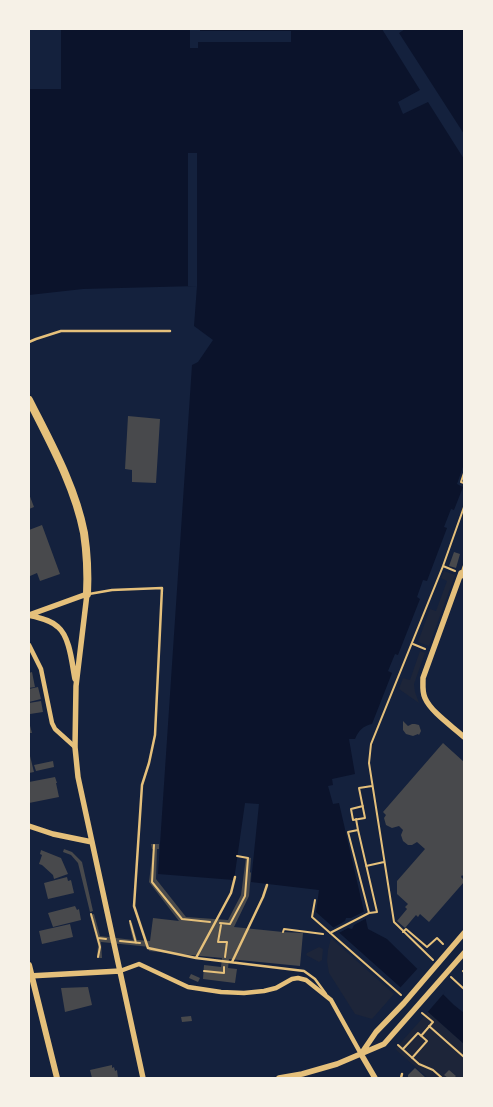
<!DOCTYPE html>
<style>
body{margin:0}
#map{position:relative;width:493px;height:1107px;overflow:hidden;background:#14213d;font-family:Figtree,sans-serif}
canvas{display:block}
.frame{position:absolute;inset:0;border:30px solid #f6f1e7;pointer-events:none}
</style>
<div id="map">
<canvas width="493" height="1107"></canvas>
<div class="frame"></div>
</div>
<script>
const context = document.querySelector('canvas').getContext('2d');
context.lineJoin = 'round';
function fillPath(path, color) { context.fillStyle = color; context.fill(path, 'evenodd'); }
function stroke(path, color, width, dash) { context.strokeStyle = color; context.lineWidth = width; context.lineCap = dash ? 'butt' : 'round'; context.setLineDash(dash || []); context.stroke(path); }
const green = new Path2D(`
 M444,571L455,575L429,646L418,642L430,609L436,611L447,581L441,578Z
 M420,651L425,653L414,684L415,692L419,703L399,689L403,678L410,680Z
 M331,938L394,994L372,1019L355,1014L329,973L327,961L328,950Z
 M319,947L323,949L322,960L319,962L306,955L307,953Z
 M428,1012L464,1044V1078H428L395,1049Z`);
const water = new Path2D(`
 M61,29H464V464L457,484L463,487L454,510L451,509L444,527L447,528L427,581L423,580L417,597L420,599L398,655L395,654L388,671L392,673L372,724C363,726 359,730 355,739H349L355,774L332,779L333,785L328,786L333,804L339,803L368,929L387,939L454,1005L464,1013V1044L316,912L319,890L251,882L259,804L245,803L234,880L158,874L192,365L198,362L213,340L194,326L197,286L83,289L29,295V89H61Z`);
const pier = new Path2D(`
 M190,29H200V31H291V42H198V48H190Z
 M382,29H405L399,33L464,134V159L428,102L403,114L398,102L420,90Z
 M188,153H197V286H188Z
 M365,911L367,918L354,925L352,929L348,928L337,934L331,929L345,921L346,918H351Z
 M419,967L445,992L426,1014L399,989Z`);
const building = new Path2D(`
 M128,416L160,419L156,483L132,482V470L125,469Z
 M29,494L34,507L29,509Z
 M42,525L60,574L40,581L37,573L30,576L29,574V530Z
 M454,552L460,554L456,568L449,566Z
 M32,672L35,687L29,688V673Z
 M38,687L41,699L29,702V689Z
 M41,701L43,712L30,714L29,703Z
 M403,721L408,726L412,724H415L419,725L421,731L419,735L418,734L413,736L406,734L403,730Z
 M29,722L32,733H29Z
 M443,743L464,762V877L462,875L461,877L464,880V882L429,922L420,914L418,917L416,915L405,928L397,921L407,909L405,907L408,904L397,894V881L425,849L417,842L412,845H408L403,841L401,835L403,830L399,826L392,828L386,825L384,818L386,815L383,812Z
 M29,752L34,772L29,773Z
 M53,761L54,767L36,771L34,765Z
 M55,777L57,783H56L59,797L29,803V782Z
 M151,844H159V849H157L156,879L186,917L228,920L241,895L246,857L251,858L250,872L251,873L249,896L234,927L283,932L303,933L300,966L229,959L228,968L237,969L235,983L203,979L204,965L221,967L222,958L149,951L150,947L101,942L102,958H97L98,945L90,915L94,914L100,936L133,940L129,923H132L137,940L150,941L153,918L179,921L149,882L153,849H152Z
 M64,849L72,852L82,862L93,911L90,912L78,863L71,855L63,852Z
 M41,850L61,858L68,874L54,879L53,875L42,865L39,864L42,855L40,854Z
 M67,877L68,881L71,880L74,893L48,899L44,883Z
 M75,906L77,910L79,909L81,920L53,927L48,913Z
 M70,924L73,937L42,944L39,931Z
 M191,974L200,978L198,982L189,978Z
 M88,987L92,1005L65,1012L61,988Z
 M191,1016L192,1021L182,1022L181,1017Z
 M112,1065V1068L114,1067L115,1071L117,1070L118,1078H92L90,1070Z
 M415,1068L426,1078H408V1075Z
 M449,1070L456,1076L454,1078H448L444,1075Z`);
const path = new Path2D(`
 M464,473L461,482L464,483
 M443,566L455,571
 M413,644L425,649
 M363,806L351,809L353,820L365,818L359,788L372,786
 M356,819L358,830L348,832L369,913
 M154,845L152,882L182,919L210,922
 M366,866L384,862
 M315,900L312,917L401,995
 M91,914L100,947L98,957
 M130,921L136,943
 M220,923L230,924L245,896L248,858L237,856
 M221,925L218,942H227L225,957
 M283,932L284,929L323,934
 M403,932L406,929L427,947L437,938L443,944
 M330,933L369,913L377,912L358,830
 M98,938L106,939
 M120,941L140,943
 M433,960L394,922L369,763L371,744L443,566L464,507
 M204,971L224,973V967
 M463,971L464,972
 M451,977L464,989
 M429,1026L464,1057
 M421,1036L433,1022L422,1013
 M398,1045L419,1064L433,1070L442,1078
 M403,1049L418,1033L427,1041L412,1058`);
const service = new Path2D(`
 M29,342L36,339L61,331H170
 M462,572L464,566
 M89,594L112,590L162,588L155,735L149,763L142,785L134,906L148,948L196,958L304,971L315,979L326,994
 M196,958L231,893L235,877
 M232,962L263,897L267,885
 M401,1078L402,1074`);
const minor = new Path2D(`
 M29,645L41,669L52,723L55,729L75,747
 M120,971L139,964L188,987L221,992L244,993L264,991L276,988L292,979L298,978L306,980L331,1000L361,1054`);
const tertiary = new Path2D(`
 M464,576L461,573L423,678C423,685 422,692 425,698C431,712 452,726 464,737
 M29,615L87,594L76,686L75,747L78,777L143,1078
 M29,615C39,618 51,620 58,627C70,637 72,664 75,679
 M29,826L53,834L92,842
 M29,976L120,971
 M361,1054L376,1032L404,1003L464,933
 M361,1054L375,1078
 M279,1078L302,1074L337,1064L384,1044L464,953`);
const secondary = new Path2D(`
 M29,965L57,1078`);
const trunk = new Path2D(`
 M29,400C50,442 75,486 84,533C87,553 88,574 87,594`);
fillPath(green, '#1d2539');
fillPath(water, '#0b132b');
fillPath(pier, '#14213d');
fillPath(building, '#48494c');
stroke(path, '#e5c07b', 2);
stroke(service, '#e5c07b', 2.5);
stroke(minor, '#e5c07b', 4.5);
stroke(tertiary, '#e5c07b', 5.5);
stroke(secondary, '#e5c07b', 6);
stroke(trunk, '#e5c07b', 8);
</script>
